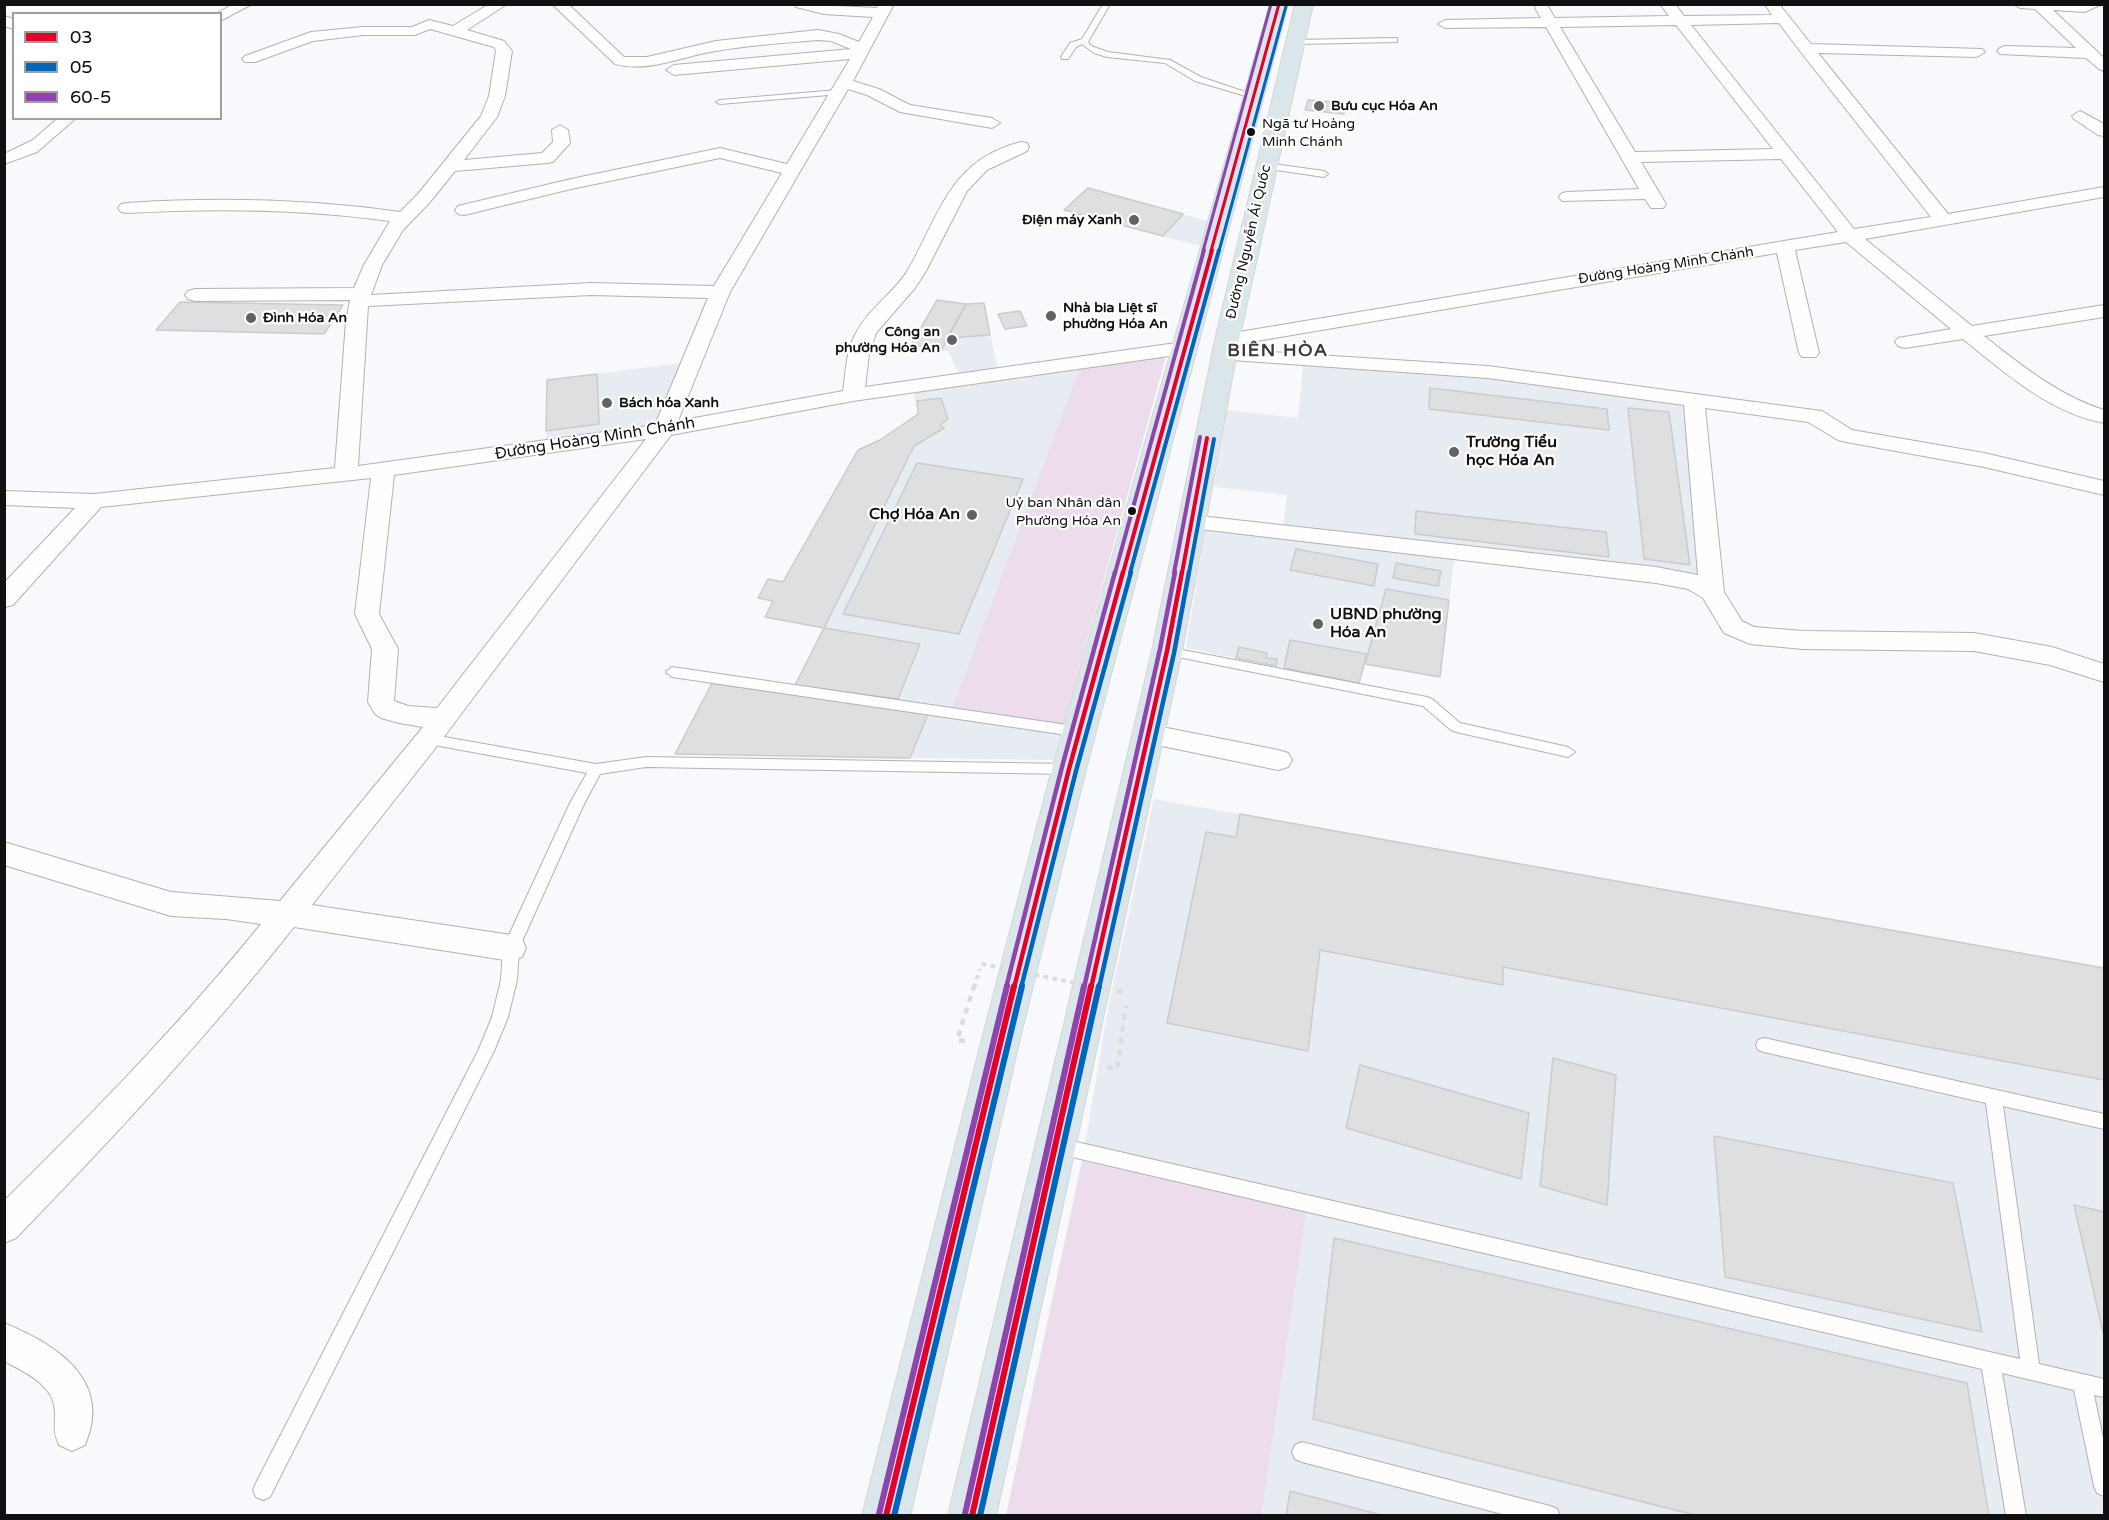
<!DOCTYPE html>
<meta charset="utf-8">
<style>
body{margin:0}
#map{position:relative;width:2109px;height:1520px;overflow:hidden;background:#f7f9fc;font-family:"Varela Round",sans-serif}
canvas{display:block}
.frame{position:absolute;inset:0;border:6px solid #101012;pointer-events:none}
.legend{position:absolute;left:12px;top:12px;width:210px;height:108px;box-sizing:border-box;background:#fff;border:2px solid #9f9fa0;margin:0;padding:8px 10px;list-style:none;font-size:18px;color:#101012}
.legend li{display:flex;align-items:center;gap:12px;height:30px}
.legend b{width:30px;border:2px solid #9f9fa0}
</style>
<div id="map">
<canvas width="2109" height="1520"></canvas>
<div class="frame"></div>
<ul class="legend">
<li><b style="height:8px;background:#e4002b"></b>03</li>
<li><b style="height:8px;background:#0065bd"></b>05</li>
<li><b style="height:8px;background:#8e44ad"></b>60-5</li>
</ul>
</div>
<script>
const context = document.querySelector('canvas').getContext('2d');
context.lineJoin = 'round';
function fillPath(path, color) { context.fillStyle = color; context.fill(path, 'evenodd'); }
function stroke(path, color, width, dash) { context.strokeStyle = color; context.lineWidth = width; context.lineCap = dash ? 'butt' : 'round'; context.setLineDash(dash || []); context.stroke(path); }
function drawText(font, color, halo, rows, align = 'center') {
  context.font = font + ' "Varela Round",sans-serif'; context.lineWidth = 4.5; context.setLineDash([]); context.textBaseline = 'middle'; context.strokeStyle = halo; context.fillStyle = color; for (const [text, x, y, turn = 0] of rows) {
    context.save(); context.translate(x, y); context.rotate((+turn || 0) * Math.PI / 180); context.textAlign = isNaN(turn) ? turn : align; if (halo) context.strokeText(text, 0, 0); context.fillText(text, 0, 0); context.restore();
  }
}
const built = new Path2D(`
 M1088,188L1208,221L1200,246L1064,210Z
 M937,300L966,304L984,303L998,370L960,375L948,351L907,352Z
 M1166,356L1053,760L675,754L712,683L790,694L824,628L765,617L773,601L758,598L768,579L783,581L858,450L880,440L918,414L914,392Z
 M682,363L657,426L546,442L547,380Z
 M1303,366L1488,377L1685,404L1700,576L1283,528L1287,495L1214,487L1227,410L1298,418Z
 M1205,530L1454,559L1440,677L1365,664L1359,683L1186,648Z
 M1154,799L2104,968V1515L1006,1516L1082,1161L1109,1004Z`);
const green = new Path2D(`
 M1166,356L1064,724L953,707L1080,368Z
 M1082,1161L1306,1212L1261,1515H1006Z`);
const building = new Path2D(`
 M1308,100L1346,103L1344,114L1305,110Z
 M1088,188L1183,214L1163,236L1064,210Z
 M937,300L966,304L942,349L911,345Z
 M180,302L343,305L324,334L156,330Z
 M984,303L990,335L947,338L966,304Z
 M1020,311L1027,326L1005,329L998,314Z
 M597,374L599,424L546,431L547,380Z
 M1430,388L1607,409L1609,430L1429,409Z
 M941,398L948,419L940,425L944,428L914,446L824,628L765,617L773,601L758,598L768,579L783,582L858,450L880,440L918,414L917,401Z
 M1628,408L1669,412L1690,565L1644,559Z
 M917,463L1023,479L959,634L843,614Z
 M1416,511L1606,532L1609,557L1415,534Z
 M1296,549L1378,564L1374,586L1290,570Z
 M1396,563L1441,571L1438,586L1393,578Z
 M1386,589L1449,600L1440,677L1365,664Z
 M824,628L920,644L898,699L795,685Z
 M1290,640L1367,654L1359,683L1284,668Z
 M1239,647L1267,653L1266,658L1277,659L1276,666L1236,658Z
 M712,683L790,694L928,714L910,758L675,754Z
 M1240,814L2104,968V1080L1503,967V985L1320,950L1308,1051L1167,1023L1206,832L1236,837Z
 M1553,1058L1616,1075L1607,1205L1540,1186Z
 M1360,1065L1529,1113L1521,1179L1346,1128Z
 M1714,1136L1953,1183L1982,1332L1725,1277Z
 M2074,1205L2104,1212V1337Z
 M1334,1238L1967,1383L1989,1516H1699L1313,1419Z
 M1290,1491L1385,1516H1286Z`);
const pathFar1 = new Path2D(`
 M974,988L980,969`);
const path = new Path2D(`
 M965,1041L957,1040L974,986
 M1107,1067L1117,1069L1126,1006`);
const service = new Path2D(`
 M1103,4H1110L1088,42L1091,46L1108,52L1170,60L1201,77L1260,97L1256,99L1195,81L1165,63L1107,57L1094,53L1082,44L1076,47L1068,59H1062L1061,57L1070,43L1082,39Z
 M1394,38H1397V42L1296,44L1292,42L1296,40Z
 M838,90L842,92L841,94L720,104L716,102L720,100Z
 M1266,163L1324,171L1328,174L1324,177L1263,168V164Z
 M1167,647L1427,697L1432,699L1460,723L1568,747L1575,752L1568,757L1456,732L1451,730L1423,706L1163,654L1161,651L1163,648Z
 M672,667L1081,727L1088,732L1081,737L672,677L666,672Z
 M428,734L596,764L646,757L1069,764L1074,765L1076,769L1074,773L1069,774L646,767L600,774L584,804L519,948L517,980L508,1017L494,1051L270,1497L263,1500L256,1497L253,1490L256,1483L479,1049L492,1017L501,980L503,948L570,803L587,773L423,743L421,739Z
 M1764,1038L2104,1114V1129L2003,1106L2039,1364L2104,1379V1397L2094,1395L2104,1443V1496L2097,1493L2094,1486L2074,1390L2002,1373L2026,1516H2006L1982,1369L1059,1154L1053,1152L1051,1146L1053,1140L1059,1138L2020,1359L1986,1103L1764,1052L1758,1050L1756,1045L1758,1040Z
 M1302,1442L1550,1506L1557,1509L1560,1516H1510L1302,1462L1295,1459L1292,1452L1295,1445Z`);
const minor = new Path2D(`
 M233,4H252L220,21V14H216Z
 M489,4H507L467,30L504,41L512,51L505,96L497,117L464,160L542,153L553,142L552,130L560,125L568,130L570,143L553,162L547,163L455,171L430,202L403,230L382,265L371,295L591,283L714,286L782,173L720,158L571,189L464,215L458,214L455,210L458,206L571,179L720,148L787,164L850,59L674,75L666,70L674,65L851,49L831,41L818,40C784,43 749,45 716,51C682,56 649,73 615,64L552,4H568L624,57H647L716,41L818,30L839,34L859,42L873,17L824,14L796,7L794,4L877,8L879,4H894L853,81L879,89L910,105L992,118L1000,123L992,128L900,112L867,95L848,89L730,292L678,421L843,391C846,371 846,350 856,333C869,308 894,293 908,270C940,215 949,160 1021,142L1027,143L1029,147L1027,151L987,170L967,191L926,271L915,288L876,333L869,354L865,387L1183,342L1190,344L1193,348L1190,352L1183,354L853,401L671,435L437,746L312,905L511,935L522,939L526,948L522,957L511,961L294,927C208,1036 113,1138 16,1238L4,1243V1201C94,1112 182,1022 261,924L226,919L171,916L4,865V842L171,892L280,901L423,727L399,723L381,718L375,714L368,702L372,649L355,614L371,478L101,507L13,605L4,607V583L75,508L4,505V491L94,494L335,468L346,321L350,300L195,301L188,299L185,295L188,291L195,289L354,288L364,265L390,221C303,209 215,208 127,213L121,212L118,208L121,204L127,203C219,197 309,199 400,212L418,194L481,116L489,96L496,51L494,47L430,29L415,35H363L313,41L255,62H245L242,59L245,56L311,32L363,27H412L429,20L453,26ZM591,295L708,298L655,425L358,466L368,306ZM646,439L437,708L408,706L394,701L398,649L379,614L394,475Z
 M1538,4L1547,5L1555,18L1669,16L1660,4H1675L1684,16L1772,15L1765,4H1779L1811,44L1982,49L1985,52L1977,57L1818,53L1948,214L2104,187V197L1865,239L1972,326L2104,305V317L1984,336C2021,365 2059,396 2104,410V423C2050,413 2005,373 1963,339L1905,348L1898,346L1895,342L1898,338L1951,329L1846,242L1795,250L1819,353L1816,357H1802L1799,353L1777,253L1227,346L1220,344L1217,340L1220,336L1227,334L1838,232L1781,159L1641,162L1666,204L1663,208H1651L1645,199L1562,201L1559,197L1562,193L1568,192L1639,189L1546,27L1445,28L1438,24L1445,20L1541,18L1535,8ZM1779,23L1800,51L1931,217L1854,229L1691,25ZM1676,25L1773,149L1635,152L1560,27Z
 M2013,4H2102L2085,12L2053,10L2104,58V71L2099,69L2086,58L2000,54L1997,51L2000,48L2005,46L2076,48L2035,9L2020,8Z
 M4,16L14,19V29L4,26Z
 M2080,111L2104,124V136L2098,135L2074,119L2072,116Z
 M58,118H76L37,152L4,164V154L33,140Z
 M1224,349L1488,366L1814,410L1822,411L1852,430L1984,453L2104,481V495L1984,467L1846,442L1838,440L1808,422L1705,408L1724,592L1742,621L1754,627L1803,631L1974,633L2052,647L2104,664V682L2050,665L1974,651L1803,649L1750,644L1724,633L1703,598L1688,589L1656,583L1183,527L1179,522L1183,517L1191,515L1656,567L1698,575L1684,405L1488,378L1217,359L1214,355L1217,351Z
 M1147,724L1278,750L1288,753L1292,760L1288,767L1278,770L1138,741L1134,734L1138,727Z
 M4,1323C57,1345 113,1380 85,1445L72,1451L59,1445C53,1431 55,1428 55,1413C55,1385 26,1373 4,1361Z`);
const primary = new Path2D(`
 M1270,4H1288L1086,769L1018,1047L910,1516H862L980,1047L1052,769Z
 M1295,4H1313L1239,340L1182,651L996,1516H948L1152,651L1215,340Z`);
const pathBridgeFar1 = new Path2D(`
 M982,964L1100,988`);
const pathBridge = new Path2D(`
 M1093,986L1127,993`);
const bus1Far3 = new Path2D(`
 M1211,251L1279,4`);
const bus1Far2 = new Path2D(`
 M1123,573L1212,250
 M1182,573L1207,438`);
const bus1Far1 = new Path2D(`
 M1014,988L1069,769L1123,572
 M1091,988L1167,651L1182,572`);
const bus1 = new Path2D(`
 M886,1516L1014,986
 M972,1516L1091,986`);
const bus2Far3 = new Path2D(`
 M1219,251L1286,6`);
const bus2Far2 = new Path2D(`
 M1130,573L1219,250
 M1189,573L1214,439`);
const bus2Far1 = new Path2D(`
 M1021,988L1076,771L1131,572
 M1099,988L1174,653L1189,572`);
const bus2 = new Path2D(`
 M894,1516L1022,986
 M980,1516L1099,986`);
const bus3Far3 = new Path2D(`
 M1203,251L1271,4`);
const bus3Far2 = new Path2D(`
 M1115,573L1204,250
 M1174,573L1200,437`);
const bus3Far1 = new Path2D(`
 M1006,988L1062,767L1115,572
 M1084,988L1160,649L1175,572`);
const bus3 = new Path2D(`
 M879,1514L1007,986
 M965,1514L1084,986`);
const markers = [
 [1319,106,6,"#616264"],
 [1251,132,5,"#101012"],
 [1134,220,6,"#616264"],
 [1051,316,6,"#616264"],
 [251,318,6,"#616264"],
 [952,340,6,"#616264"],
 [607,403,6,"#616264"],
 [1454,452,6,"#616264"],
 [1132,511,5,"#101012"],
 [972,515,6,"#616264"],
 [1318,624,6,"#616264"]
];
const farPoinames = [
 ["Bưu cục Hóa An",1331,106],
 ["Điện máy Xanh",1122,220,"right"],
 ["Nhà bia Liệt sĩ",1063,308],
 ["phường Hóa An",1063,324],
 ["Đình Hóa An",263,318],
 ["Công an",940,332,"right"],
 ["phường Hóa An",940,348,"right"],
 ["Bách hóa Xanh",619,403]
];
const busNames = [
 ["Ngã tư Hoàng",1262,124],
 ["Minh Chánh",1262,142],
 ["Uỷ ban Nhân dân",1121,503,"right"],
 ["Phường Hóa An",1121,521,"right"]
];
const farStreetnames = [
 ["Đường Nguyễn Ái Quốc",1249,242,-77],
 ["Đường Hoàng Minh Chánh",1666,266,-9]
];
const streetNames = [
 ["Đường Hoàng Minh Chánh",595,439,-9]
];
const poiNames = [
 ["Trường Tiểu",1466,443],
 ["học Hóa An",1466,461],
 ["Chợ Hóa An",960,515,"right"],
 ["UBND phường",1330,615],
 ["Hóa An",1330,633]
];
const farDistrictnames = [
 ["BIÊN HÒA",1278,351]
];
fillPath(built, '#e7ebf2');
fillPath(green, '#ecdcec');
fillPath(building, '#dedfe1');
stroke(building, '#cacbcd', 1.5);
stroke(service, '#b0b2b3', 2);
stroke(minor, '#b0b2b3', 2);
stroke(primary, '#d5d6d8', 2);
stroke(pathFar1, '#dcdcdd', 4, [4.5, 4.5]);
stroke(path, '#dcdcdd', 4.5, [6, 6]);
fillPath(service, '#fefeff');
fillPath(minor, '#fefeff');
fillPath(primary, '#dbe6eb');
stroke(pathBridgeFar1, '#dcdcdd', 4, [4.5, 4.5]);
stroke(pathBridge, '#dcdcdd', 4.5, [6, 6]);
stroke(bus1Far3, '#e4002b', 3);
stroke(bus1Far2, '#e4002b', 4);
stroke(bus1Far1, '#e4002b', 4.5);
stroke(bus1, '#e4002b', 6);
stroke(bus2Far3, '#0065bd', 3);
stroke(bus2Far2, '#0065bd', 4);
stroke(bus2Far1, '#0065bd', 4.5);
stroke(bus2, '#0065bd', 6);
stroke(bus3Far3, '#8e44ad', 3);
stroke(bus3Far2, '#8e44ad', 4);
stroke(bus3Far1, '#8e44ad', 4.5);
stroke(bus3, '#8e44ad', 6);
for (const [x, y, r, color] of markers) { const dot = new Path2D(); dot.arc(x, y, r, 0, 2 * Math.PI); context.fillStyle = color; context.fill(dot); stroke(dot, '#fff', 2); }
drawText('bold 14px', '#101012', '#fff', farPoinames, 'left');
drawText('14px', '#101012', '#fff', busNames, 'left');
drawText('14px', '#101012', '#fff', farStreetnames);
drawText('16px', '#101012', '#fff', streetNames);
drawText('bold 16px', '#101012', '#fff', poiNames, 'left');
context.letterSpacing = '1.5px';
drawText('bold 18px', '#3a3b3f', '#fff', farDistrictnames);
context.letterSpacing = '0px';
</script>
